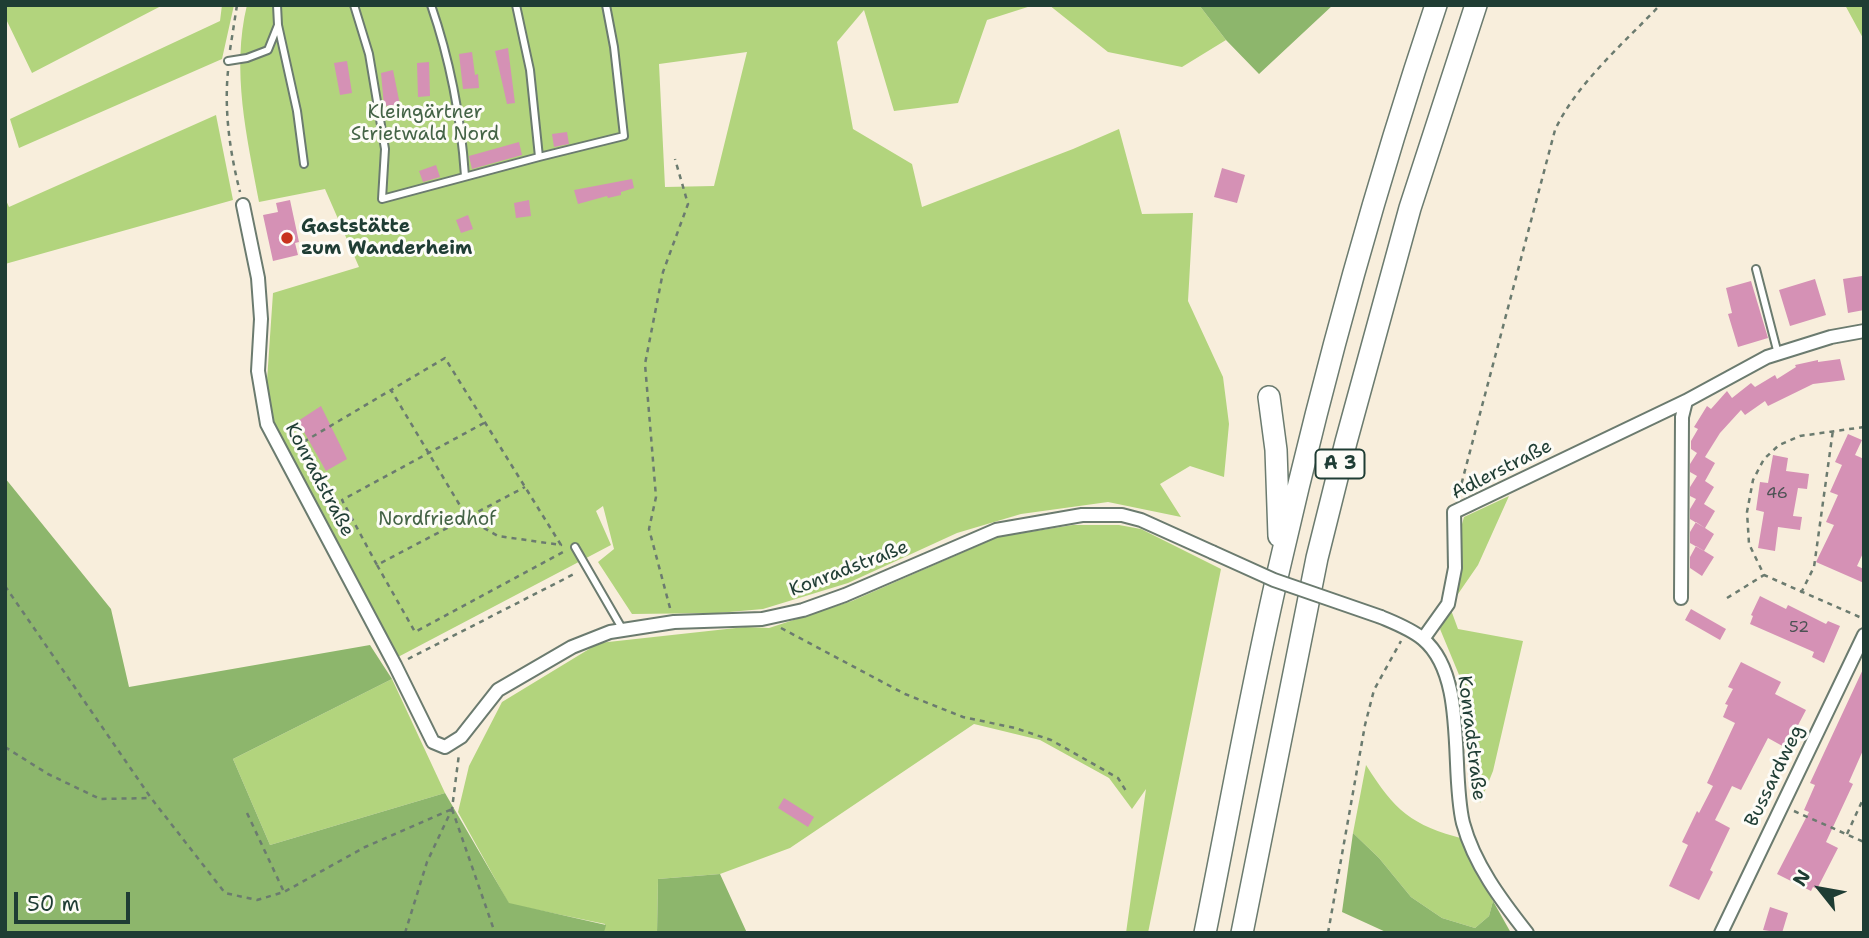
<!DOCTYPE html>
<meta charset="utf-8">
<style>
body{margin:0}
#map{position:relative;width:1869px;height:938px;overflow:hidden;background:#f8eedc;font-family:"Shantell Sans",sans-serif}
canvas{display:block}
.frame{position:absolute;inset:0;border:7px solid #1f3d34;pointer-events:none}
.north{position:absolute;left:1785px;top:854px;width:70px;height:70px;-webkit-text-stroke:5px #fdfcf7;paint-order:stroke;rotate:301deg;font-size:19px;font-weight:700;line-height:28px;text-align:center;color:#1f3d34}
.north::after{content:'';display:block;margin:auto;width:24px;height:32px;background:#1f3d34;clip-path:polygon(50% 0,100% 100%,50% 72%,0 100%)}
.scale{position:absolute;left:14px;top:892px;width:116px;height:32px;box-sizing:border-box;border:4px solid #1f3d34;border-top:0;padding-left:9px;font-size:21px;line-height:24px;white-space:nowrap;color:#1f3d34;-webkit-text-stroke:5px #fdfcf7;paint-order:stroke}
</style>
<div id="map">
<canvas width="1869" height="938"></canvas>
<div class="frame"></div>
<div class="north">N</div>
<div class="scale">50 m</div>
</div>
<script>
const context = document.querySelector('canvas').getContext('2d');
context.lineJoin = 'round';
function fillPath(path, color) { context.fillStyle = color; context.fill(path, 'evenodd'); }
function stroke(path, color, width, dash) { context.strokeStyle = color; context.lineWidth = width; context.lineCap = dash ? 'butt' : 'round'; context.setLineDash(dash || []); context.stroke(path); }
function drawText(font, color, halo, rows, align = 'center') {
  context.font = font + ' "Shantell Sans",sans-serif'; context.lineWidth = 6; context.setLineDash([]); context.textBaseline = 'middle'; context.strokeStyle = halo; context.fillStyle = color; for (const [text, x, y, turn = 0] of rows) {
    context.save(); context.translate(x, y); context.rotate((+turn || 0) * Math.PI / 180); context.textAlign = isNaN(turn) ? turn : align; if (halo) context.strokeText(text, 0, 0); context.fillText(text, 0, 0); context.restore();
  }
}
const green = new Path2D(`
 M5,5H163L32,73L5,17Z
 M222,5H234L222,59L19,148L10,119L220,21Z
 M247,5H1034L987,20L958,103L894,111L864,10L837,42L853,129L912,164L922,207L1073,149L1119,129L1142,214L1193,213L1188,301L1223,377L1229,424L1224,477L1190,466L1160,484L1181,517L1108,502L1021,514L957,533L848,583L763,609L718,613L632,614L598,562L614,549L603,506L596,511L611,545L398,657L272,418L266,395L273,293L359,267L325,189L259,202C247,137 231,71 247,5ZM747,52L714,186L665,187L659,64Z
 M1049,5H1199L1226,40L1182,67L1108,52Z
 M1845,5H1864V40Z
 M216,115L233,200L5,264V198L9,207Z
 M1509,496L1478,565L1458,594L1460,531L1464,517Z
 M1073,525H1119L1141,529L1221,569L1148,933H1126L1146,789L1132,809L1109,778L1040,740L974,724L790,848L720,874L658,879L657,933H604L605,924L509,904L458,812L469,766L502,702L599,643L745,627L769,628L852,601L998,537Z
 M1451,610L1458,629L1523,641L1493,771L1480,803L1462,682L1440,629Z
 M392,679L445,793L270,845L233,759Z
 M1366,765C1395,811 1411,825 1464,839L1493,901L1489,916L1475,928L1442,918L1411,897L1379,858L1353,833Z`);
const forest = new Path2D(`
 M1199,5H1333L1259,74L1226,40Z
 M5,478L111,609L129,687L370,645L392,679L233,759L270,845L445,793L509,903L606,925L604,933H5Z
 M1353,833L1379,858L1411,897L1442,918L1475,928L1489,916L1493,901L1511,933H1388L1342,912Z
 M720,874L747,933H657L658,879Z`);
const building = new Path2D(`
 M508,48L515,103L507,104L495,51Z
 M472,52L475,75L478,74L479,88L463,89L459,54Z
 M347,61L352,93L340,95L334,63Z
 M429,62L430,96L418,97L417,63Z
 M393,70L400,105L384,106L381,73Z
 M567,132L569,144L554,147L552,134Z
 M519,142L522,155L472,169L469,156Z
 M436,165L440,177L423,182L419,171Z
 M1222,168L1245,175L1237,203L1214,197Z
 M632,179L634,188L621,192V195L608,198L607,196L578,204L574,190Z
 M290,200L299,242L295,243L298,255L273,261L263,215L278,212L276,203Z
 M529,200L531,216L516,218L514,203Z
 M468,215L473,229L461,233L456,220Z
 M1862,276L1864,310L1848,313L1843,279Z
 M1815,279L1826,315L1790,326L1779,290Z
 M1751,281L1768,338L1738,347L1728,314L1732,313L1726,288Z
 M1840,359L1845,380L1813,384L1768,406L1765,401L1745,415L1741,410L1720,433L1705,457L1715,463L1705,481L1714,487L1704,504L1715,511L1705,528L1690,519V509L1696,499L1690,496V487L1697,476L1690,472V464L1697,453L1691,449V441L1698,429L1694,427L1707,406L1711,409L1727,391L1732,398L1751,383L1755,387L1775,375L1777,379L1796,367L1795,365L1818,360V362Z
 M321,406L347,459L326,471L298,421Z
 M1848,434L1862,440L1855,455L1864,459V551L1857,566L1864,569V583L1816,562L1834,525L1826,522L1838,495L1830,492L1842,465L1835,462Z
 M1773,455L1788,458L1786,471L1809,474L1807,489L1798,488L1793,516L1802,517L1800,530L1778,527L1775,551L1758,548L1764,512L1756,510L1760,482L1768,483Z
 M1696,522L1714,534L1704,551L1690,543V532Z
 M1696,546L1714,557L1702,576L1690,568V557Z
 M1760,596L1786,609L1788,605L1826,624L1828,621L1840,626L1824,663L1812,657L1814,652L1750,624L1753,616L1751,615Z
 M1691,609L1726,629L1720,640L1685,620Z
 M1741,662L1781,682L1775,694L1806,710L1786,748L1768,738L1741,790L1732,786L1715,820L1730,828L1710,870L1713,872L1699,900L1669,886L1688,845L1682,842L1697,811L1699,813L1713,786L1707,783L1735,723L1723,717L1728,705L1725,704L1733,689L1728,687Z
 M1864,667V748L1849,782L1853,784L1826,842L1838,848L1817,889L1813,887L1811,891L1777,874L1809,812L1804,810L1815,785L1810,783Z
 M784,798L814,817L808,827L778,808Z
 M1770,907L1788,913L1782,933L1763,930Z`);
const path = new Path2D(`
 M230,50L237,5
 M228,71C224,111 230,153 240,192
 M484,423L342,500L377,565L525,487
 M1864,427L1800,436L1779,445L1764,459L1753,480L1747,512L1749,544L1764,575L1864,619
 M295,447L391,390L468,519L498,536L561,545L445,358L391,390
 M1459,493L1555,130C1576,84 1625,42 1660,5
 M377,565L415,632L565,551
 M5,586L151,798L225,893L257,900L284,892L365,847L452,809
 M1801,593L1814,567L1833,430
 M1727,598L1764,575
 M670,608L649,529L656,497L645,364L663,272L688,204L675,159
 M781,628L905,694L963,717L1015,728L1051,740L1118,778L1126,791
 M408,659L576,573
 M5,747L48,774L100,799L151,798
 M452,809L495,933
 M1794,811L1864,842
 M247,813L284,892
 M1847,834L1864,797
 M405,933L427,862L452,809L459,754
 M1328,933L1365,725L1374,690L1401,641`);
const service = new Path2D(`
 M277,5L278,25L297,111L304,164
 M354,5L369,54L385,149L382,199L539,157
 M431,5C450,60 461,118 465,176
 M516,5L530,70L539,157L624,136L614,47L606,5
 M228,61L247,58L268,50L278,25
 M1756,269L1778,354
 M575,547L623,630`);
const minor = new Path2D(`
 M243,205L258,278L261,319L258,371L267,424L395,665L433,742L445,747L461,737L498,690L572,647L610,632L674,622L762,619L803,610L845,595L996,530L1082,515H1122L1141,520L1212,552
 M1681,598L1682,417L1686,401
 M1381,617C1395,623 1411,629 1423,639C1468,677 1450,770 1463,823C1474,864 1501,900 1527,933
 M1423,639L1448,604L1455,568L1454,512L1686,401L1767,357L1831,337L1864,331
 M1721,933L1864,635`);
const motorway = new Path2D(`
 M1269,397L1276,450L1279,536
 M1205,933C1230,809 1252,683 1281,560C1324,373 1375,187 1436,5
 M1242,933L1317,558L1346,442L1410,208L1476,5`);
const minorBridge = new Path2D(`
 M1212,552L1274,580L1381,617`);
const markers = [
 [287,238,7,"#c8321e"]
];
const numberNames = [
 ["46",1777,494],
 ["52",1799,628]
];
const shields = [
 [1340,464,49]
];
const shieldNames = [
 ["A 3",1340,464]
];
const parkNames = [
 ["Kleingärtner",425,113],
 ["Strietwald Nord",425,135],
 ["Nordfriedhof",437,520]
];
const poiNames = [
 ["Gaststätte",301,227],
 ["zum Wanderheim",301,249]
];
const streetNames = [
 ["Adlerstraße",1502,470,-27],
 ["Konradstraße",319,480,62],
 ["Konradstraße",849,569,-21],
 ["Konradstraße",1471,738,83],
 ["Bussardweg",1775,776,-64]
];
fillPath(green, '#b2d47d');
fillPath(forest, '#8db66c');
fillPath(building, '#d591b5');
stroke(service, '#6b7b6f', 10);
stroke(minor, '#6b7b6f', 16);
stroke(motorway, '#6b7b6f', 24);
stroke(path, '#6b7b6f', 2.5, [5, 5]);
stroke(service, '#fff', 6);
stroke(minor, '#fff', 12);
stroke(motorway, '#fff', 21);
stroke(minorBridge, '#6b7b6f', 16, []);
stroke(minorBridge, '#fff', 12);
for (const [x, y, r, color] of markers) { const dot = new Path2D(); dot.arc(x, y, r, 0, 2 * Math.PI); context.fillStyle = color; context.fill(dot); stroke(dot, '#fdfcf7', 2.5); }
drawText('16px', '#4c5254', null, numberNames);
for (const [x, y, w] of shields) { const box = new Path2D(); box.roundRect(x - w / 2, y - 14.5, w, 29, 5); context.fillStyle = '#fdfcf7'; context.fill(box); stroke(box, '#1f3d34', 2); }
drawText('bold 18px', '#1f3d34', null, shieldNames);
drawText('19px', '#446346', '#fdfcf7', parkNames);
drawText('bold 19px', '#1f3d34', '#fdfcf7', poiNames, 'left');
drawText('19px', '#1f3d34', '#fdfcf7', streetNames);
</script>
